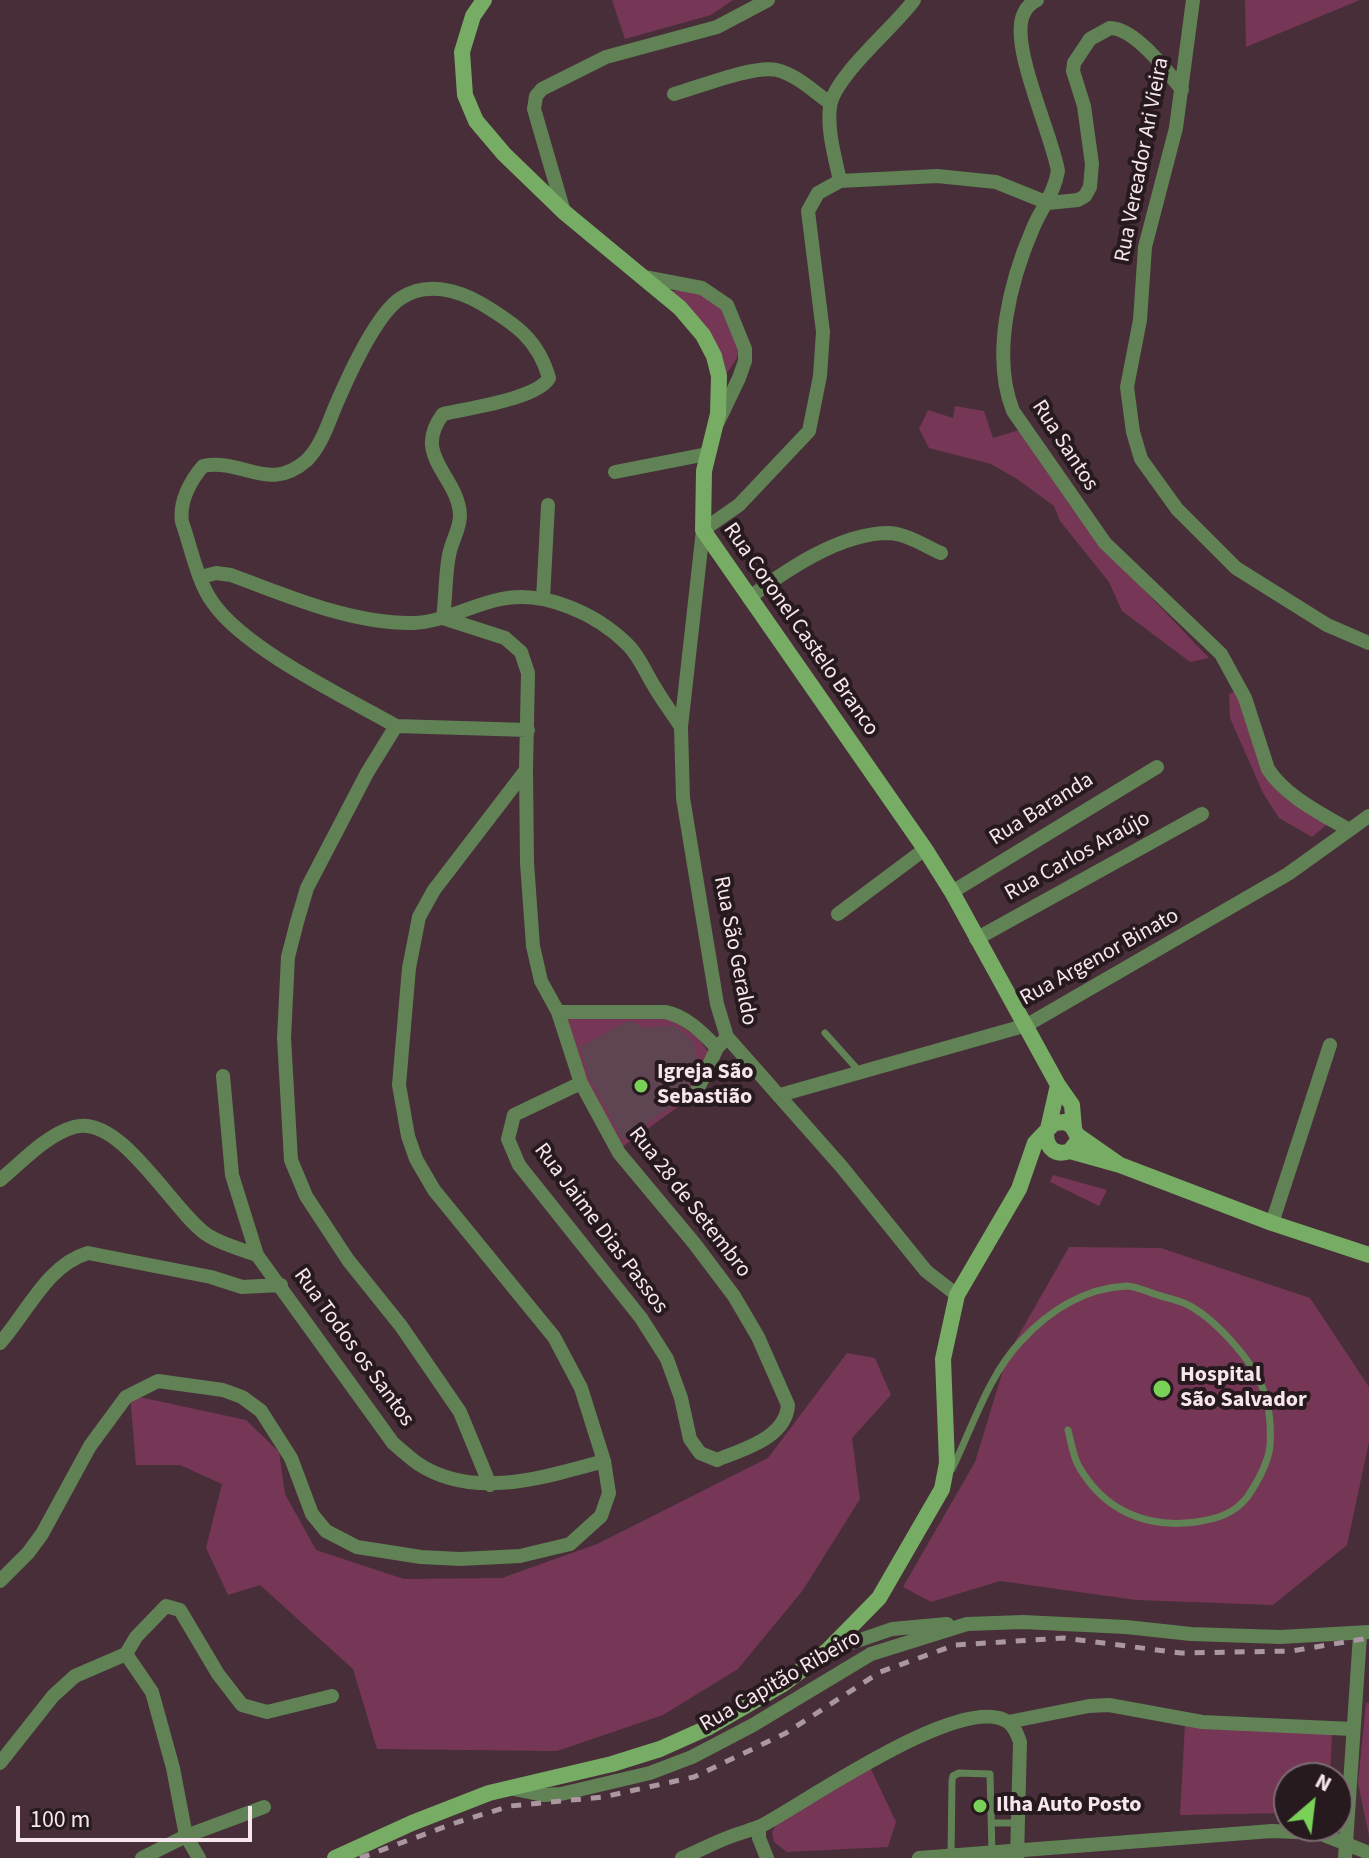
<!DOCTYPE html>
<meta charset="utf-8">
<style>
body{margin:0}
#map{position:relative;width:1369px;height:1858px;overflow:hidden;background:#472e39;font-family:"Source Sans 3",sans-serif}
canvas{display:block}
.north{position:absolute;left:1273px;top:1762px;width:80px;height:80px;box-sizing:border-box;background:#261a1f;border:2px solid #7a6c71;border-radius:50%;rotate:28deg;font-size:22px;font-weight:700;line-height:32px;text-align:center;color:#f7e6ed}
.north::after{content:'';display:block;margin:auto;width:28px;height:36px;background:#79d158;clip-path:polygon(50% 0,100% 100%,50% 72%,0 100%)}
.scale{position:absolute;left:16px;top:1806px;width:236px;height:36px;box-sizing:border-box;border:4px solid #f7e6ed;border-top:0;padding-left:10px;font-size:24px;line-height:28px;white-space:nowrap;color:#f7e6ed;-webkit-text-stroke:6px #261a1f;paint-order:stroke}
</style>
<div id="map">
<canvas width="1369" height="1858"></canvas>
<div class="north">N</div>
<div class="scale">100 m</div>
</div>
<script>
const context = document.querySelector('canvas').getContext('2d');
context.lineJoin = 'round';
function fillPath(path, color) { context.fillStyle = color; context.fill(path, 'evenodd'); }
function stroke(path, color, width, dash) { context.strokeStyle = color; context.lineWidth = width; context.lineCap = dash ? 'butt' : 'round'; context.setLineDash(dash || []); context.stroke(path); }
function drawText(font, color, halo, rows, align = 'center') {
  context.font = font + ' "Source Sans 3",sans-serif'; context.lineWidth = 8; context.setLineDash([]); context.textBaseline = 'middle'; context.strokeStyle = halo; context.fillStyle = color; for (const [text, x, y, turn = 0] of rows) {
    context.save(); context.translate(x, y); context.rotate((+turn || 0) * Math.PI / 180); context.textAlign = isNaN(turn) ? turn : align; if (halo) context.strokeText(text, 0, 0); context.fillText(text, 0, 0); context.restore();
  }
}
const green = new Path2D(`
 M612,0H733L711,15L625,39Z
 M1245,0H1360L1246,47Z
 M696,290L725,310L739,346L737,358L723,379L668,291Z
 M955,406L984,411L993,438L1019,430L1073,509L1124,569L1209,658L1190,662L1122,611L1109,582L1060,521L1054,506L1017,479L991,464L929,448L919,429L928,410L953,418Z
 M1237,690L1269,775L1329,823L1312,837L1279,818L1263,793L1230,718L1229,694Z
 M665,1014L698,1038L709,1053L682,1104L621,1148L592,1098L566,1019L617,1015Z
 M1053,1175L1107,1190L1099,1206L1050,1182Z
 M1069,1247L1161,1248L1310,1298L1369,1387V1442L1347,1545L1273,1605L1136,1600L1000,1581L931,1602L903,1587L975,1462L1008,1354Z
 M847,1353L875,1358L891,1395L852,1438L860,1499L803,1590L738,1669L663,1715L557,1751L377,1749L353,1669L260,1585L228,1595L206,1548L222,1484L180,1465H136L130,1395L246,1420L279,1452L285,1494L316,1550L404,1579L502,1578L597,1544L768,1458Z
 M1366,1703H1369V1836L1358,1783Z
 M1185,1724L1332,1734L1330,1778H1289V1813L1180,1815Z
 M870,1767L896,1822L888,1847L787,1852L774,1842L772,1832L782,1815Z`);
const building = new Path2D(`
 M626,1022H633L644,1028L675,1026L692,1040L699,1062L683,1098L623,1140L590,1079L580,1047Z`);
const service = new Path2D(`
 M825,1033L860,1072
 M952,1469C973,1426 988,1376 1021,1341C1048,1312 1084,1288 1126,1286C1137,1286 1150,1293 1161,1296C1168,1298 1177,1300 1184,1303C1213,1316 1254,1361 1264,1392C1270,1407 1271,1430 1270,1446C1268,1464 1258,1481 1248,1496C1235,1514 1216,1519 1196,1522C1146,1529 1103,1510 1078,1465C1073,1455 1071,1442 1068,1430
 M992,1823H1017
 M951,1856L952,1781L953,1776L959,1773L990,1774L992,1853`);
const minor = new Path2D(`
 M1037,0C1031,3 1027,6 1024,13C1008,43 1052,134 1058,171C1054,194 1042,207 1033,228C1010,281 991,356 1013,411L1105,543L1221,654L1245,698L1268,769C1285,796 1322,814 1349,830
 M1193,0L1176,128L1145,247L1140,320L1127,387L1133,432L1141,459L1177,509L1236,568L1327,625L1369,643
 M674,94C699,87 753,65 777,70C797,75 814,92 830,103
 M840,181C835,157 827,131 830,107C833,77 895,27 914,0
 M564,212L534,109L536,96L542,89L606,57L717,27L768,0
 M644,277L702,288L727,305L745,349V361L739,378L718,422
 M615,472L707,454
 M201,577L216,573L231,575C288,596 351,624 413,623C444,622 471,605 501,599C545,590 597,614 628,645C640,657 645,672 654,686C662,700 672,713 681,727
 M749,598C786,570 840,533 889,533C907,534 925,546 941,553
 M543,599L548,505
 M443,618L505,638L521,652L528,673L526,770L527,863L533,946L541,981L558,1012L581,1083L619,1153L694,1243L734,1296L758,1337L788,1405C786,1438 743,1449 717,1460L700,1453L690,1439L681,1398L667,1359L641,1318L519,1165L508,1139L514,1115L581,1083
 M396,726C345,697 246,650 213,603C197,581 191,547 182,522C179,502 190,481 203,466C243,458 269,494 307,460C321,446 328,424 335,407C347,379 376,314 401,298C427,281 458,290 482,304C515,324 538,339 549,378C537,399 468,408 443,414C411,456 458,475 460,515C460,529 453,538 450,551C445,570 446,597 443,618
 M952,892L1157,767
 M838,914L925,849
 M976,939L1202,814
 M558,1012H665C686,1016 702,1032 717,1048L727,1037
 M223,1076L232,1175L257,1255L393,1443C401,1450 409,1457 417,1463C473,1501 545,1477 604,1461
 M780,1095L1027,1025L1288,874L1369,816
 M693,1099L717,1048
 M0,1180C22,1162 46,1135 74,1127C120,1113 172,1210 206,1234C220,1244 241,1249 257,1255
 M1272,1223L1330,1045
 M957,1295L926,1271L841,1166L727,1037L717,1004L683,798L681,727L703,530L739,505L809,431L820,376L823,332L808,211L818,193L840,181L937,176L996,182L1048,203L1078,200L1085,196L1090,187L1092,164L1084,106L1073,71L1074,63L1090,39L1110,28C1135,28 1168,72 1182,90
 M0,1343C27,1313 47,1265 88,1253L211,1277L242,1287L281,1285
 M490,1485L460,1412L401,1326L348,1260L306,1196L291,1160L284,1038L288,957L297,922L307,888L367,773L396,726L528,730
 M0,1581L28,1553L42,1534L90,1446L126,1397L158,1381L223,1390L242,1397L261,1411L291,1458L312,1514L326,1531L357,1547L421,1557L460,1559L520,1556L570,1544L601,1516L609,1493L604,1461L581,1388L554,1337L434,1190L416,1159L408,1136L399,1085L409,968L419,917L434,890L526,770
 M828,1651L892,1629L947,1624
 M126,1654L136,1637L166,1606L180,1610L218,1674L242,1705L267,1712L332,1696
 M1008,1722L1089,1706L1109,1705L1202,1722L1352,1729
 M0,1763L53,1696L75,1676L126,1654L152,1692L173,1768L186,1836L199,1858
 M509,1788L543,1795L561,1794L650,1773L692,1757L753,1725L871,1654L967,1624L1023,1622L1126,1627L1191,1634L1280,1637L1369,1632
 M759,1827V1838L767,1858
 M142,1858L186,1836L264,1807
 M682,1858C699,1851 715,1842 732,1836C742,1832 752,1830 761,1826C805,1803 963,1691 1008,1722C1015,1727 1017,1734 1020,1742L1017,1858
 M919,1858L1272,1831L1319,1833L1369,1853
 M1345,1858L1360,1635`);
const secondary = new Path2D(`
 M484,0L473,16L462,52L465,95L476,121L504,154L564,212L680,308L703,335L714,356L719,376L718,414L704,471L703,530L925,849L952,892L1058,1085L1072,1105L1074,1128
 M1048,1129L1058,1085
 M1046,1135C1047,1149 1056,1156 1070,1151L1076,1143
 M1070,1151L1120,1165L1272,1223L1369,1255
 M335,1858L412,1823L489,1793L612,1764L660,1749L707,1728L783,1684L827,1651L879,1598L942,1489L947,1463L943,1359L957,1295L1019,1189L1035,1143L1054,1123L1065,1122L1072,1126L1077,1135L1120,1165`);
const rail = new Path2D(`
 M360,1858L458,1822L510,1806L603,1797L694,1777L786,1733L880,1672L955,1645L1064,1638L1181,1653L1292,1651L1369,1638`);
const markers = [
 [641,1086,8,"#79d158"],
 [1162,1389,10,"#79d158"],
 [980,1806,8,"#79d158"]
];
const streetNames = [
 ["Rua Vereador Ari Vieira",1143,160,-79],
 ["Rua Santos",1064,446,57],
 ["Rua Coronel Castelo Branco",800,630,55],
 ["Rua Baranda",1042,810,-32],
 ["Rua Carlos Araújo",1078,857,-29],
 ["Rua São Geraldo",734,951,79],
 ["Rua Argenor Binato",1100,958,-29],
 ["Rua 28 de Setembro",689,1203,52],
 ["Rua Jaime Dias Passos",600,1229,53],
 ["Rua Todos os Santos",353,1348,54],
 ["Rua Capitão Ribeiro",781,1682,-30]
];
const poiNames = [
 ["Igreja São",657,1073],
 ["Sebastião",657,1098],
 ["Hospital",1180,1376],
 ["São Salvador",1180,1401],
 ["Ilha Auto Posto",996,1806]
];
fillPath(green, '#763756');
fillPath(building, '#5f4551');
stroke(service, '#608255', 7);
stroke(minor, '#608255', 14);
stroke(secondary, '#76ac63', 16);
stroke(rail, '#ab97a0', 5, [10, 10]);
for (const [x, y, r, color] of markers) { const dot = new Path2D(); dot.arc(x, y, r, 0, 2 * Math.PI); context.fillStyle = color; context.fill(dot); stroke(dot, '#261a1f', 3); }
drawText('22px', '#f7e6ed', '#261a1f', streetNames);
drawText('bold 22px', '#f7e6ed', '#261a1f', poiNames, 'left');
</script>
